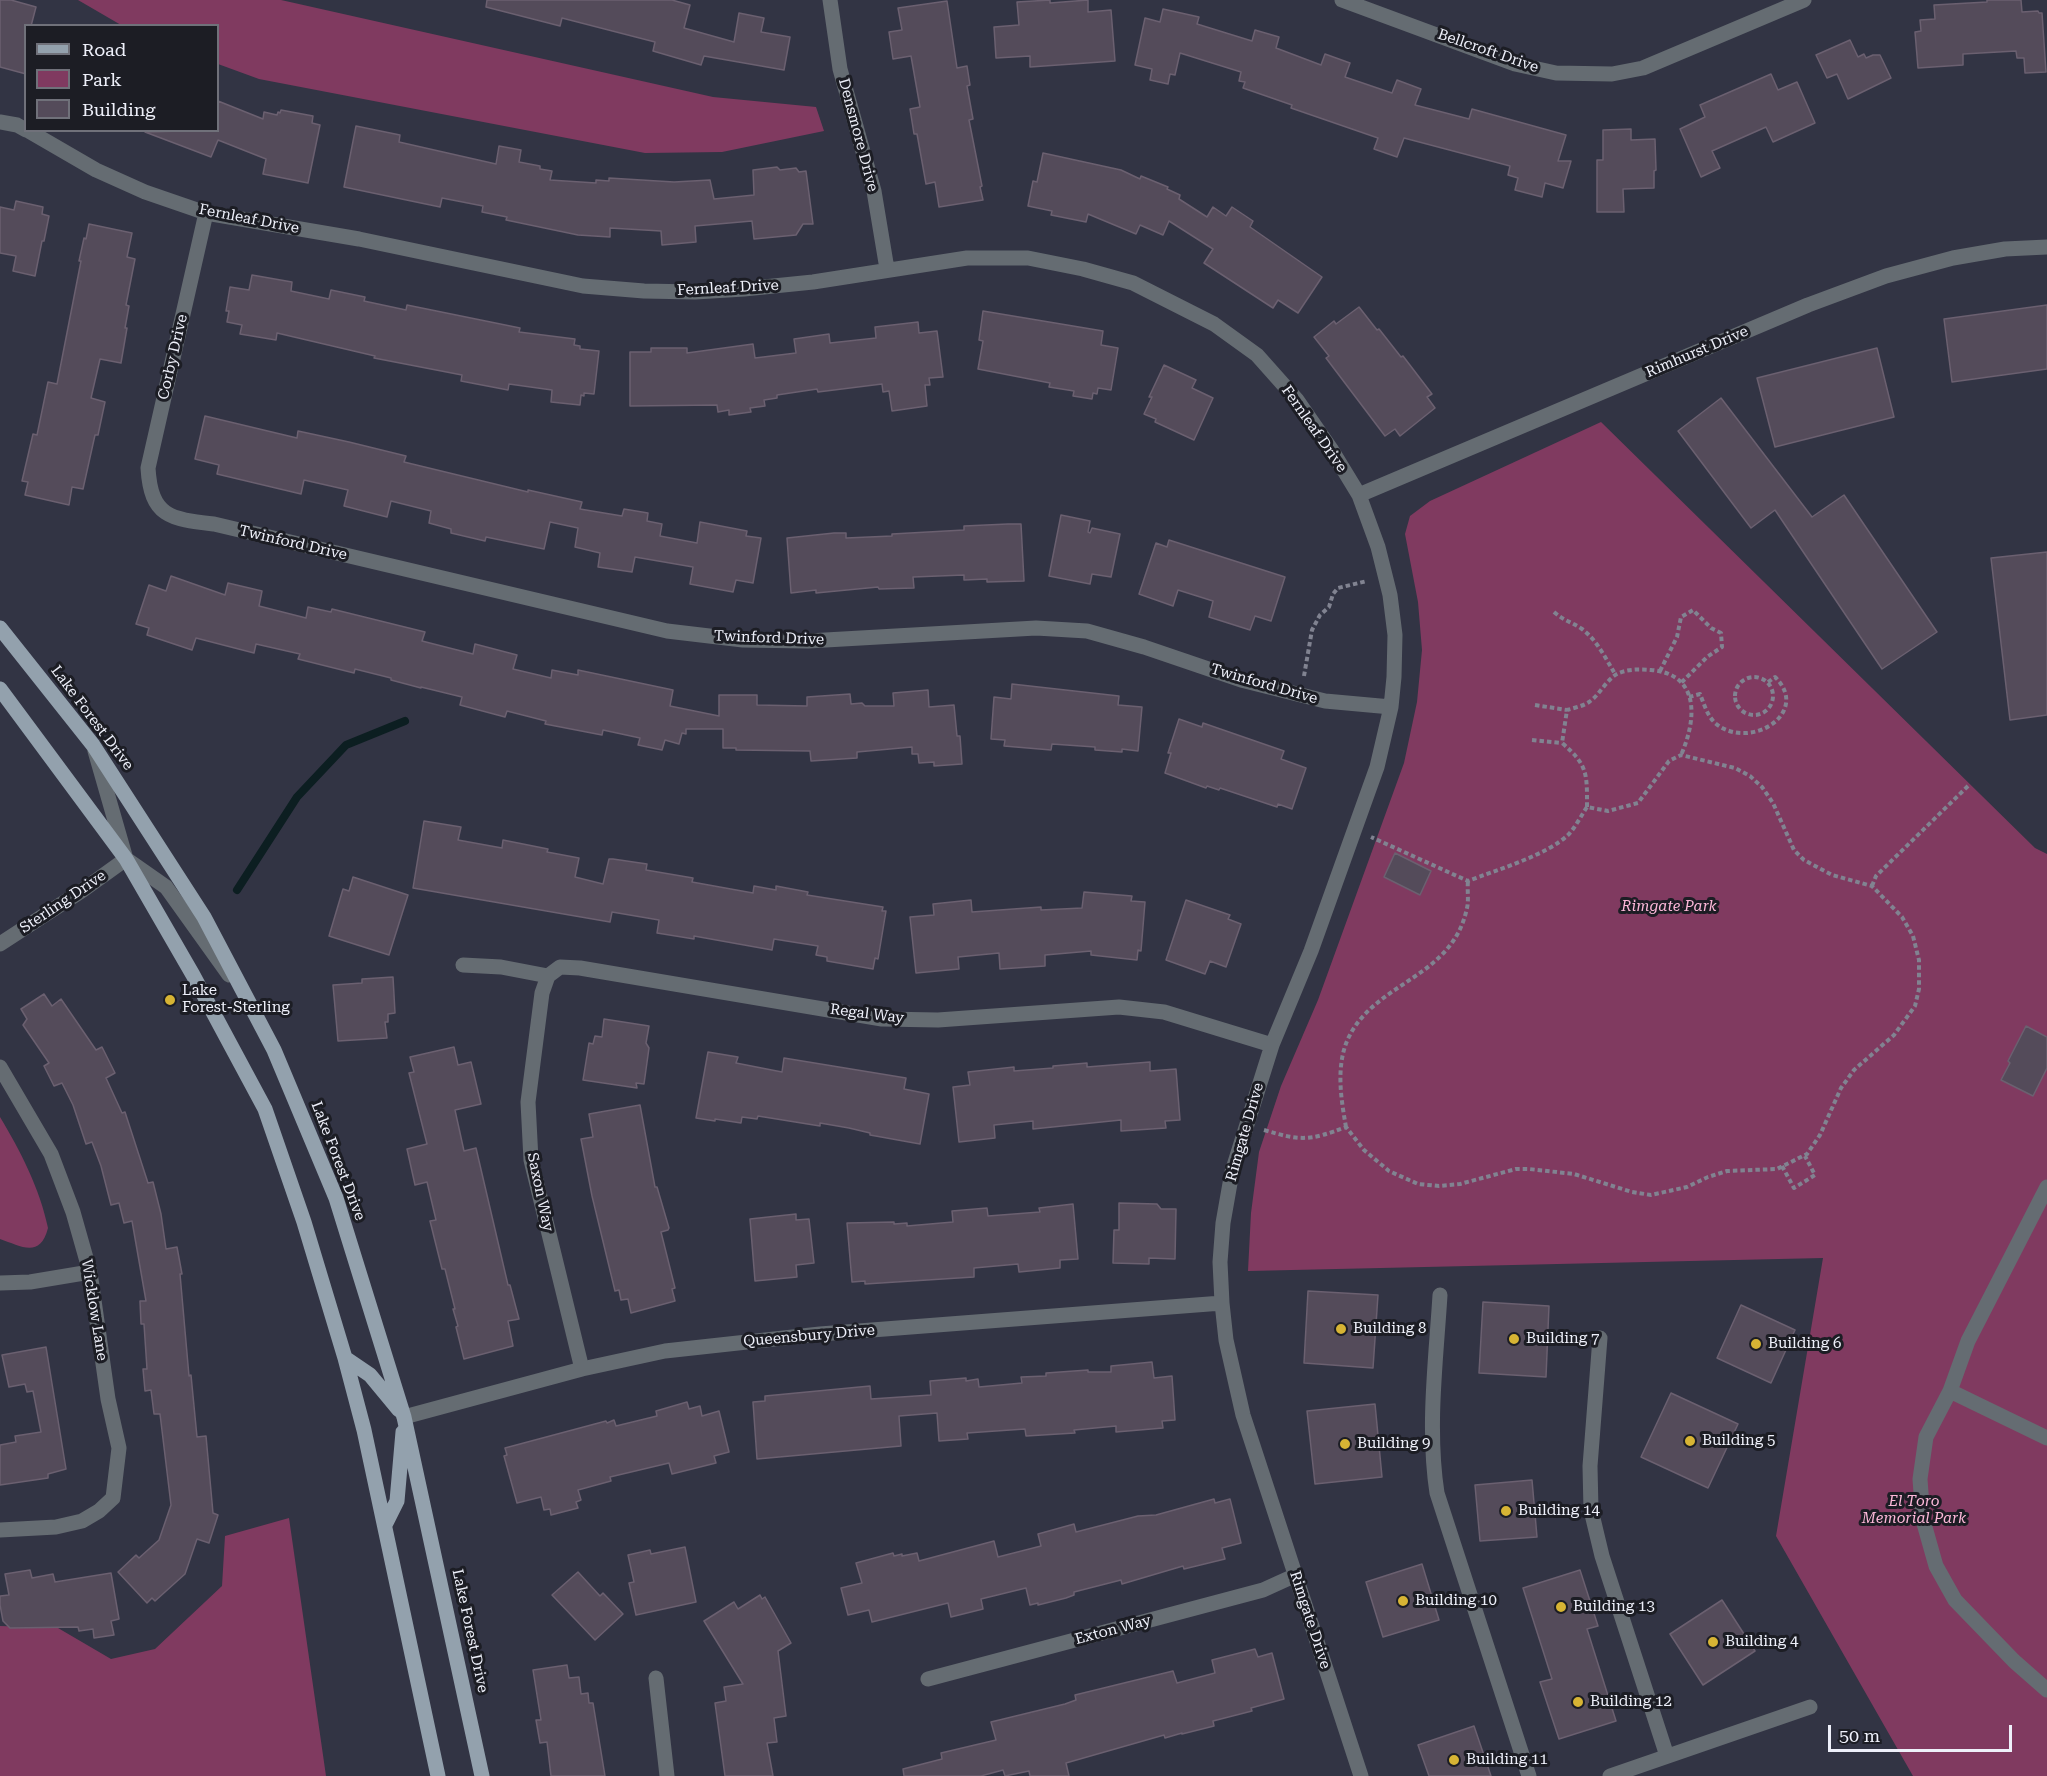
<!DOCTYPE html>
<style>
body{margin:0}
#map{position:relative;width:2047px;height:1776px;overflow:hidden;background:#323444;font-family:"Roboto Serif",serif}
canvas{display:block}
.legend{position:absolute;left:24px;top:24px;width:195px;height:108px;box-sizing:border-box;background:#1c1d24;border:2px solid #70717a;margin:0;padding:8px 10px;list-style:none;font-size:18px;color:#eef0fa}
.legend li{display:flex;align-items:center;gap:12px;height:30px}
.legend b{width:30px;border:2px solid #70717a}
.scale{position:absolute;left:1828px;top:1725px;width:184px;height:27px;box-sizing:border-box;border:3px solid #eef0fa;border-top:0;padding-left:8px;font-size:18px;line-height:21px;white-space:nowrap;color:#eef0fa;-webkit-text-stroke:4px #1c1d24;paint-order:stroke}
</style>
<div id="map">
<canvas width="2047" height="1776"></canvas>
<ul class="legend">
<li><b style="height:8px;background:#93a1ad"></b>Road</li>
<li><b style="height:16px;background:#803a60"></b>Park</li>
<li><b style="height:16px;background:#544b5a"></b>Building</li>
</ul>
<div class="scale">50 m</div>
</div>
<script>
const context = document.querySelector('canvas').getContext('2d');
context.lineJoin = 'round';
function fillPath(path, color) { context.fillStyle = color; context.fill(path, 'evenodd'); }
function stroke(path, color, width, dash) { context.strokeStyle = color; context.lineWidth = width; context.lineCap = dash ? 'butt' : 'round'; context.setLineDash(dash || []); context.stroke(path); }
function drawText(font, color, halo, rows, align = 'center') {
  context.font = font + ' "Roboto Serif",serif'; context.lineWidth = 6; context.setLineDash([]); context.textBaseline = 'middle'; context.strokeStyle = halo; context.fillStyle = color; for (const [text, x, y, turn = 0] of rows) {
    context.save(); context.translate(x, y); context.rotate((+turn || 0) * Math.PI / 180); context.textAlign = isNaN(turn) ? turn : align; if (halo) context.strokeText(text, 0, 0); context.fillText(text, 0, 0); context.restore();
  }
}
const green = new Path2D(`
 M78,0H281L713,97L816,107L824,131L722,152L645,153L259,79L218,64V26L121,25Z
 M1601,422L2035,848L2047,854V1776H1913L1776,1536L1823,1258L1248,1271L1251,1213L1259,1152L1281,1086L1318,1000L1404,763L1417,702L1422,650L1418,602L1405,534L1410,516L1430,501Z
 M0,1117C20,1150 40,1189 48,1228C40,1259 21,1246 0,1239Z
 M289,1518L326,1776H0V1626L58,1628L111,1659L155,1649L222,1586L225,1536Z`);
const stream = new Path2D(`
 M237,890L297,797L346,745L405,721`);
const building = new Path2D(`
 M0,0H11L36,7L31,26H26V74L0,67Z
 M487,0H672L690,5L684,28L734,42L739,13L764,18L761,32L790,37L784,70L704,56L701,65L653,51L655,42L562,18L560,26L486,7Z
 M1050,0V3L1088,0V12L1111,10L1115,61L1030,67V56L996,58L994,27L1019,25L1017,2Z
 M1987,0H2021L2022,12L2038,11L2039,13H2042L2046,72L2025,73L2024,58H2017L2016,51L1963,54V65L1918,68L1915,32L1921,31L1920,20L1935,19L1934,5L1987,2Z
 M947,1L957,68L967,66L970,85L967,86L973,119L969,120L982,186L980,187L983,200L939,207L935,182L926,184L917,134H914L910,109L920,107L911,56L893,59L889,32L902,30L898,8Z
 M1163,9L1199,17L1197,24L1252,41L1255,30L1279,37L1276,48L1321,65L1325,54L1350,63L1345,77L1392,93L1397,80L1421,89L1415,105L1469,119L1472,109L1566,135L1558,161H1571L1563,188L1545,183L1542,197L1515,190L1518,178L1508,175L1510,166L1404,138L1397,157L1374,149L1378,138L1291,108L1292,105L1243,88L1245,82L1239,81L1241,72L1180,53L1175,75L1170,74L1168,84L1150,80L1152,69L1135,65L1145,18L1160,22Z
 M1850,40L1858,57L1864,54L1866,58L1873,55H1880L1891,78L1848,99L1837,74L1827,78L1816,55Z
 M1771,74L1778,90L1797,82L1815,123L1773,142L1766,127L1712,151L1720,168L1701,177L1680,129L1705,117L1700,105Z
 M218,101L263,119L264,112L277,115L278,112L280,113L281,110L313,116L312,123L320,125L308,183L263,174L266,159L218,140L211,157L145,132L218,130Z
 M356,126L400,135L399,142L496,164L499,146L521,150L519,162L540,166V169L552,171L550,180L596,183V180L609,181V178L674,182L710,180L714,199L754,195L753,170L777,167L780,170L796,168L799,172L806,171L813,224H803L796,235L754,239L752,221L695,226L696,242L662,245L661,231L610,228V237L578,235L506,220L507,217L482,212L483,206L442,198L440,207L344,187Z
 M1631,129V140L1655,139L1656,170L1654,171V188L1623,189L1624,212H1597V160H1603V130Z
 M1043,153L1121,170L1140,179L1141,176L1168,187L1167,189L1180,195L1179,199L1207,217L1213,207L1226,216L1232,207L1253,221L1250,227L1322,277L1298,313L1278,300L1273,308L1204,263L1213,249L1169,221L1163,235L1140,225L1136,234L1088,214L1086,222L1051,215L1052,211L1028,206L1033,181L1037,182Z
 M16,201L43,207L42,214L49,216L44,241H42L35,276L13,271L16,256L0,253V207L14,210Z
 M89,224L132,233L127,257L135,259L126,305L129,306L125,328H127L121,363L100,359L91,398L105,402L98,435H95L83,489L72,487L69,505L25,495L28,482L22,481L33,434L37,435L48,382L57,384L81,261H79L84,238L86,239Z
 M252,275L292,282L291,291L329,299L331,290L365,297L364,301L406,310L407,305L520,328L519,332L575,339L574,345L580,346V349L599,351L594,394L584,393V396L581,395L580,405L551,402L552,390L509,384L508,390L461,381L462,375L374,358L375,356L277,333L276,340L240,334L242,325L227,322L229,311H226L230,287L249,290Z
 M2047,305V369L1952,382L1944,319Z
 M1359,307L1377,330L1379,329L1401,357L1403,356L1432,394L1427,397L1435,408L1400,436L1395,429L1385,436L1326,358L1329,356L1314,337L1334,321L1336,324Z
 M983,311L1103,331L1101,345L1118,348L1111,390L1098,388L1097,394L1093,393L1092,399L1073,396L1074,391L1049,387L1050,383L978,369L983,341L979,340Z
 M918,322L919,333L937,331L943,377L929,378L930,385H925L927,406L892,411L889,391L883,392L882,384L818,392L817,389L777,395V398L764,400L765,406L750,408L751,412L729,415V410L718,412L717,405L630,406V352H651V348H687V353L753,344L755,358L796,353L794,339L829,334L830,343L876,338L875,327Z
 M1877,348L1894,417L1775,447L1757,378Z
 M1164,365L1196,380L1192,388L1213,398L1194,440L1155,422L1156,419L1144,414L1152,397H1149Z
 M1721,398L1812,517L1844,495L1937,632L1882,669L1775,510L1751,528L1678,431Z
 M205,416L297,438L298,431L349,442L406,456L404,462L528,492V490L582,502L580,509L622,516L624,509L648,513L647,521L662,524L660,536L697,543L700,522L747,531L746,536L761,538L753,583L736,580L733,592L690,584L693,567L635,557L632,572L598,567L600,553L575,547L578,528L550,522L544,549L486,537L485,541L451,533V529L429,523L431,511L391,501L387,517L344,506L348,490L304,480L301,494L217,474L219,465L195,459Z
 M1061,515L1090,521L1088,532L1090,533L1092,528L1120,534L1111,577L1092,574L1090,584L1049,576Z
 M1008,524H1021L1024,581L987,582V579L964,580V575L913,577L914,588L879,589L878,587L816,593V590L791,593L787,538L834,533H846V538L892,536V534L964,530V526Z
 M1169,540L1285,577L1271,621L1255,616L1250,630L1209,617L1213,601L1178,590L1173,606L1139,594L1156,543L1167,547Z
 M2047,552V715L2010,720L1991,558Z
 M171,576L225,595L228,583L262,591L259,606L306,618L308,607L331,612L332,609L425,632L422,641L473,654L475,644L517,655L513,669L551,678L552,670L578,675V670L673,690L670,706L719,716V695H757V705L807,706V697L850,694L851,704L862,703L865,706H894L893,693L928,690L929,707L954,705L957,736H960L962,764L934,766V762L919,763L918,754H912V747L857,752V758L811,761L810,751L736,750V748H723V729H686V734L682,733L679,744L665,740L662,750L638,745L640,738L603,730L602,735L545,724L546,721L507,711L505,717L460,705L462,697L421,687V688L391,680V678L355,669L354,673L298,659L300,654L256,644L254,653L196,638L192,650L147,635L149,628L136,624L149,585L166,591Z
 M1012,684L1119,696L1118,705L1142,707L1138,751L1122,749V752L1095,750V747L1052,744L1051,750L1004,746L1005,740L991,739L994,697L1011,699Z
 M1179,719L1202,727L1203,723L1284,751L1281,759L1306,768L1292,809L1278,804L1277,807L1220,788L1219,790L1207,786L1206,788L1165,773L1171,753H1168Z
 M424,821L461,827L458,840L502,848L503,840L548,849L547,852L579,858L575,877L603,884L609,859H613L647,864L646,870L693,878L692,882L753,893L754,886L776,890V886L808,892L807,895L883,907L882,911H886L878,959L875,958L873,969L827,961V957L816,955L818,946L774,939L772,950L694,936V939L657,933L659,920L612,912L610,922L413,888Z
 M1395,853L1431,871L1420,895L1384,877Z
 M353,877L408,895L389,955L329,936L343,889L349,891Z
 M1084,892L1132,896L1131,901L1145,902L1141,951L1138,950L1137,960L1091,955V951L1045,955V966L1000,969L999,953L958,957L959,969L916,973L910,917L934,915L933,904L971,900L972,912L1041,907V910L1082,908Z
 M1186,900L1230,915L1228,919L1241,924L1226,967L1210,961L1205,974L1166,960Z
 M393,977L395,1013L388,1014V1022H385L387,1038L338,1041L333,985L362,983V979Z
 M44,994L52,1006L61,999L96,1050L102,1047L115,1073L106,1078L122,1113L125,1112L148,1183L153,1182L161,1214L166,1249L177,1247L182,1274H180L189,1376L191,1375L197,1437L206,1436L213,1513L218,1515L209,1543L197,1539L185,1574L155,1601L152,1598L147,1603L118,1572L136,1555L139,1558L159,1540L171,1505L160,1414H154L151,1390L145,1391L143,1369H147L144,1324H141L140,1301H146L132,1221L124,1223L119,1203L111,1205L101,1166L92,1142L86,1144L73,1105L62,1083L54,1086L44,1066L49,1063L23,1025L27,1019L21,1009Z
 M604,1019L649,1026L646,1043L649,1048L644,1084L636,1083L637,1088L583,1080L589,1043L593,1044L595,1036L602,1037Z
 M2026,1026L2047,1037V1068L2033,1096L2001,1080L2010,1063L2008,1061Z
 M454,1047L458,1065L471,1062L481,1104L455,1110L464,1151L476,1148L508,1285H510L519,1319L508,1321L513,1346L464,1359L456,1327L458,1326L453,1309H455L445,1269H442L430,1221L436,1220L427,1182L415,1185L407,1149L427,1144L409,1073L414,1072L410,1057Z
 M708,1052L738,1057L736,1063L782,1072L784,1058L906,1078L904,1089L929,1094L920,1144L870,1135V1133L849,1128L820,1123V1126L758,1116L757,1119L742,1117L741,1123L715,1119V1121L696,1118Z
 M1150,1062V1071L1176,1069L1180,1120L1165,1121L1166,1128L1121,1131V1120L1033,1129V1121L994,1125L995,1138L959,1142L953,1087L970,1085L968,1072L1014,1067V1071L1053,1068V1066L1087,1063V1067Z
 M640,1105L655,1187H657L669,1228L668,1230L661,1232L675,1288L672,1289L675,1301L631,1313L628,1299L621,1300L619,1290L615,1291L592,1196L581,1139L593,1137L589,1114Z
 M1119,1203L1157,1204L1161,1209H1176L1175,1259L1149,1258V1264L1113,1263L1114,1230H1119Z
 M1073,1204L1078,1259L1060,1260V1268L1019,1272L1018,1264L974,1268V1277L865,1284V1281L852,1282L847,1223L894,1222V1224L907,1223V1226L953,1222L952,1211L987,1208L988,1216L1040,1212L1039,1208Z
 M796,1214V1220L809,1219L814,1263L796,1265L797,1277L755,1281L750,1219Z
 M1308,1291L1378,1295L1373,1368L1304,1363Z
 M1483,1302L1549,1306L1546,1377L1479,1373Z
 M1741,1305L1795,1330L1771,1383L1717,1358Z
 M46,1347L66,1469L48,1474V1478L0,1485V1445L16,1442L15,1436L41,1432L33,1391L27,1392L25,1384L9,1387L2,1355Z
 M1152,1362L1154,1378L1172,1376L1175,1420L1162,1421L1163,1428L1116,1432V1426L1074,1430L1075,1433L1026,1436L1025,1429L967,1433L968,1439L939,1441L937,1413L899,1416L901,1446L757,1459L753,1402L765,1401V1396L870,1386L871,1399L931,1395L930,1381L966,1378V1381L978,1379L979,1387L1022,1383L1021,1377L1046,1376V1373L1088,1370V1372H1111V1366Z
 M1671,1393L1738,1424L1708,1488L1641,1457Z
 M687,1402L689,1409L700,1406L702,1416L719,1411L729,1452L714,1456L716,1463L672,1474L669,1463L610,1477L611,1481L578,1490L581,1500L576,1502L578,1508L551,1515L550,1509L544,1510L541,1497L517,1503L504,1456L507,1455L505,1448L606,1421L607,1423L614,1420L616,1426L657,1416L656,1411Z
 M1375,1404L1382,1477L1315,1484L1307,1411Z
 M1532,1480L1537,1537L1480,1541L1475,1485Z
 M1214,1499L1215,1503L1230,1499L1241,1543L1222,1548L1225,1559L1184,1569L1183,1566L1122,1584L1121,1580L1074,1592V1595L1066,1598L1038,1605V1603L1030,1605L1026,1588L981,1599L983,1609L951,1617L948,1603L872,1622L869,1610L848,1615L841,1588L862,1583L856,1563L893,1553L894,1556L902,1554V1556L917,1553L919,1561L994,1541L998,1557L1041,1546L1038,1534L1074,1524L1076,1532L1138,1516L1156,1515Z
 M685,1547L696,1602L636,1615L629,1583L634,1582L628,1555L650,1550L651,1554Z
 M1422,1564L1439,1620L1383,1637L1366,1582Z
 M30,1570L32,1578L53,1574L55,1582L111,1573L119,1619L111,1621L114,1635L94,1638L93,1629L79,1631L78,1627L10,1628L3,1621L0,1605V1596L9,1595L5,1574Z
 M1580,1570L1598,1626L1587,1629L1616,1721L1559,1739L1540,1682L1552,1679L1523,1588Z
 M578,1572L600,1596L603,1593L623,1614L595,1640L552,1595Z
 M760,1595L762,1599L765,1597L791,1643L778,1651L786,1716L774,1718L777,1742L767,1743L773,1776H725L715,1703L726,1701L724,1687L743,1684L704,1621L734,1602L738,1609Z
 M1722,1600L1755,1651L1703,1685L1670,1634Z
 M1255,1649L1258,1657L1272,1653L1284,1699L1251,1708L1252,1711L1213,1721L1214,1726L1182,1734V1733L1165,1738L1164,1735L1066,1763L1069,1776H1030L1029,1771L1005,1776L1003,1770L981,1776H904L903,1769L942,1759L941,1753L996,1740L991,1722L1065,1704L1076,1700L1075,1695L1173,1671L1177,1683L1215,1673L1212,1660Z
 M567,1665L569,1678L579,1677L581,1694L588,1693L589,1703H593L605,1776H551L547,1742L540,1743L536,1720H541L533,1670Z
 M1474,1726L1491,1776H1429L1418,1745Z`);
const path = new Path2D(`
 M1554,612C1564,621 1572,622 1582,629C1597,640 1606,659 1615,674
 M1660,671L1677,637L1681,617L1693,610L1711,628L1721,633L1722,647L1707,657L1681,683
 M1304,676L1312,630L1320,615L1329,607L1333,594L1338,588L1367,581
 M1735 696a19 19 0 1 1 38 0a19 19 0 1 1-38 0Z
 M1689,697L1700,694C1704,704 1707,715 1715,723C1749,752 1812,713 1775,677L1767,683
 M1535,705L1567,710
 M1532,740L1562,743
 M1587,807C1587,774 1588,765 1562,743L1567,710C1574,708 1583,706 1589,702C1600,695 1607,678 1619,673C1629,669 1640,669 1651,670C1700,674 1697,719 1681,755
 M1872,886L1876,876L1970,784
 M1346,1127C1341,1099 1336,1068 1347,1041C1373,981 1452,980 1467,908C1469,900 1467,890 1468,881
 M1264,1130C1301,1141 1309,1141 1346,1127L1364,1150L1389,1171L1418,1184L1439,1186L1460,1184L1516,1169H1529L1574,1174L1632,1192L1651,1195L1687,1187L1708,1177L1727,1171L1777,1169L1807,1154L1820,1135L1841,1088L1854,1070L1894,1035L1915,1006L1919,989V960L1913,936L1902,917L1872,886L1832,875L1804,860L1794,850L1773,803L1762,787L1750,776L1735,768L1681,755L1669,761L1638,803L1608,811L1587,807C1581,816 1576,826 1569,834C1548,855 1496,870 1468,881L1371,837
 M1782,1166L1794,1188L1815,1175L1805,1156`);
const minor = new Path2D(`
 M830,0L840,69L874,191L887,269
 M1342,0L1515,64L1556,73L1612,74L1643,68L1804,0
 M0,122L17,125L26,130
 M27,130L96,170L145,192L206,213L359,239L583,286L644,291L695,292L744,289L813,282L967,258H1028L1083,269L1133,283L1214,324L1257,355L1297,400L1331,449L1359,495L1378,547L1390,595L1395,635L1394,677L1391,707L1377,767L1311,951L1272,1045L1232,1172L1223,1223L1220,1262L1222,1303L1226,1340L1243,1415L1361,1776
 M206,213L148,468C151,517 170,519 214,524L667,631L743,640L808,641L1036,628L1087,631L1144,647L1241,680L1325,701L1391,707
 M1359,495L1808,305L1886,276L1953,258L2005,249L2047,247
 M95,751L126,859L166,887L229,975
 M0,944L83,890L126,859
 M463,965L501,967L548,976L560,967L580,968L882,1019L938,1020L1119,1007L1164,1012L1272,1045
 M548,976L542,993L528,1102L531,1160L582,1369
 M0,1067L51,1154L73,1212L90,1272L108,1399L119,1448L113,1498L99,1511L82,1521L56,1527L0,1530
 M2047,1187L1968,1341L1950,1391L1926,1437L1920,1479L1923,1520L1936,1566L1955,1600L2014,1661L2047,1690
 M0,1283L30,1282L90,1272
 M1440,1295C1436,1360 1427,1428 1437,1493L1529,1776
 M1600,1338L1590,1466L1591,1510L1602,1556L1667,1756
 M1950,1391L2047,1438
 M404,1417L582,1369L665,1351L820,1334L1222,1303
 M656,1678L667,1776
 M928,1679L1263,1590L1296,1575
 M1610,1776L1810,1707`);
const major = new Path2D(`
 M0,628L93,745L204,917L274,1050L336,1198L404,1417L482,1776
 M0,689L126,859L193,975L265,1109L304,1222L345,1358L364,1430L438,1776
 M345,1358L370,1375L399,1410
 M385,1525L397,1501L403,1432`);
const markers = [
 [170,1000,6,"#d7b434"],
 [1341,1329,6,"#d7b434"],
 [1514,1339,6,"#d7b434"],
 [1756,1344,6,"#d7b434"],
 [1690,1441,6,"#d7b434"],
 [1345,1444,6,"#d7b434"],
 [1506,1511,6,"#d7b434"],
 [1403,1601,6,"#d7b434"],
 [1561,1607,6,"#d7b434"],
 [1713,1642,6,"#d7b434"],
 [1578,1702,6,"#d7b434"],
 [1454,1760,6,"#d7b434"]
];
const streetNames = [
 ["Bellcroft Drive",1488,51,19],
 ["Densmore Drive",858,135,75],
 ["Fernleaf Drive",249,219,11],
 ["Fernleaf Drive",728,288,-3],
 ["Rimhurst Drive",1697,352,-23],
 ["Corby Drive",173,357,-77],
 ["Fernleaf Drive",1314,429,55],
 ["Twinford Drive",293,543,13],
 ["Twinford Drive",769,638,2],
 ["Twinford Drive",1264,684,16],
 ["Lake Forest Drive",92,718,53],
 ["Sterling Drive",63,902,-34],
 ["Regal Way",867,1014,7],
 ["Rimgate Drive",1245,1132,-74],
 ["Lake Forest Drive",338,1161,69],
 ["Saxon Way",540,1192,78],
 ["Wicklow Lane",94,1310,81],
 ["Queensbury Drive",809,1336,-5],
 ["Rimgate Drive",1310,1620,72],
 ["Exton Way",1113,1630,-15],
 ["Lake Forest Drive",470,1631,78]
];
const parkNames = [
 ["Rimgate Park",1669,907],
 ["El Toro",1914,1502],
 ["Memorial Park",1914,1519]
];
const poiNames = [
 ["Lake",182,991],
 ["Forest-Sterling",182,1008],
 ["Building 8",1353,1329],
 ["Building 7",1526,1339],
 ["Building 6",1768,1344],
 ["Building 5",1702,1441],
 ["Building 9",1357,1444],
 ["Building 14",1518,1511],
 ["Building 10",1415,1601],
 ["Building 13",1573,1607],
 ["Building 4",1725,1642],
 ["Building 12",1590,1702],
 ["Building 11",1466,1760]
];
fillPath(green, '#803a60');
stroke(stream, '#0c1e21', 8);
fillPath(building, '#544b5a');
stroke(building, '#6b6070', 1.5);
stroke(path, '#818391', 4, [4.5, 3]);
stroke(minor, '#656c72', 15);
stroke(major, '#93a1ad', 15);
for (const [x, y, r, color] of markers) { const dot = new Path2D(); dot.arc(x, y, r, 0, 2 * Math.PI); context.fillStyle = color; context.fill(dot); stroke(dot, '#1c1d24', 2); }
drawText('15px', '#eef0fa', '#1c1d24', streetNames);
drawText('italic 15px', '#fdb8d9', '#1c1d24', parkNames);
drawText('15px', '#eef0fa', '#1c1d24', poiNames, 'left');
</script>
